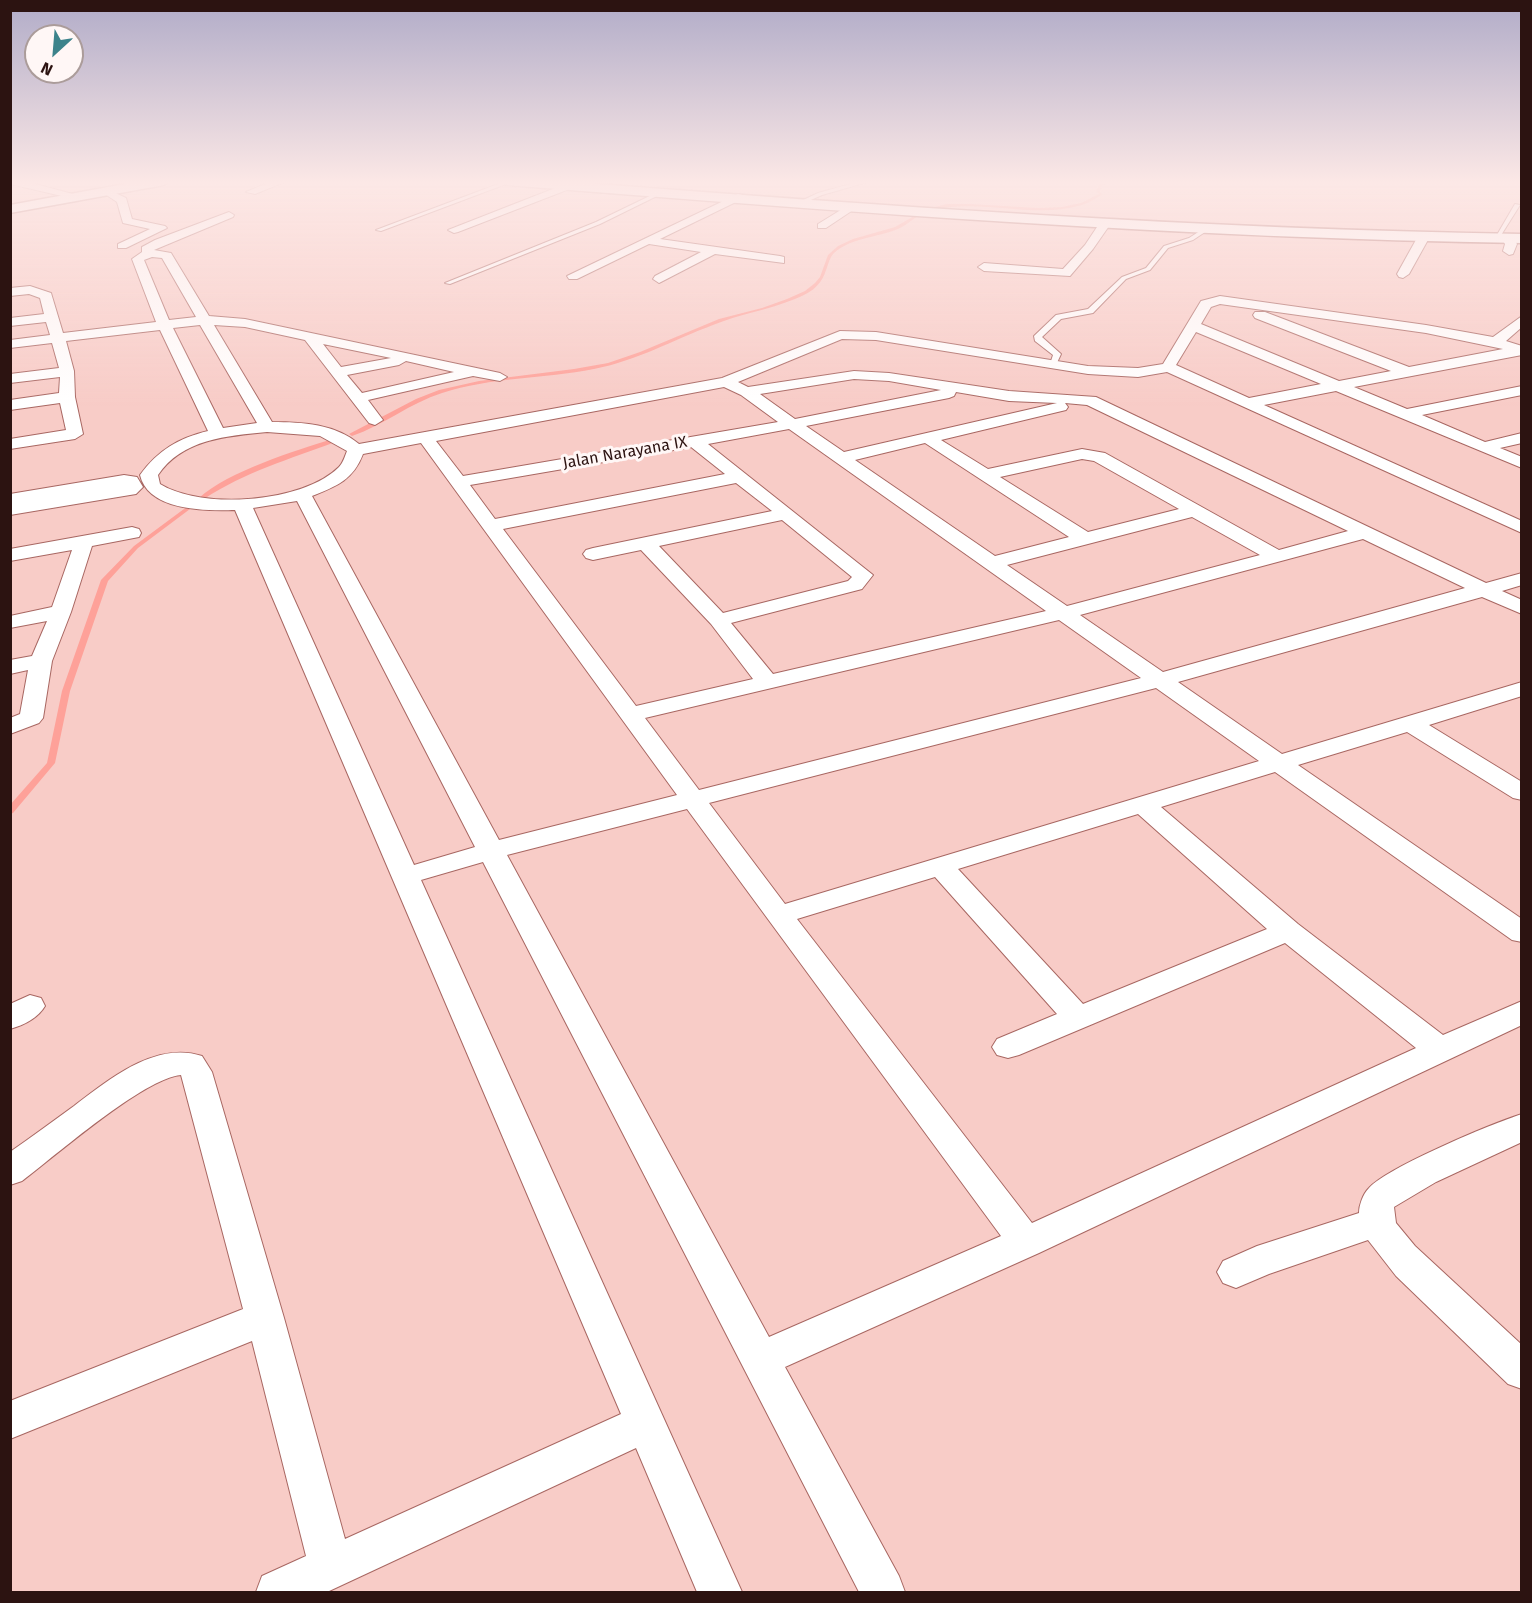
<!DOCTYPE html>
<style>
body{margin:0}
#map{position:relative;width:1532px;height:1603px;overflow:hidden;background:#f8ccc7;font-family:"Fira Sans",sans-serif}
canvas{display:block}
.frame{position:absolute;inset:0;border:12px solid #2c1311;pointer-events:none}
.north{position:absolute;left:24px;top:24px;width:60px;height:60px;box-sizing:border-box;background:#fff7f6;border:2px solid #ab9c9a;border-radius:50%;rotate:206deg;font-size:16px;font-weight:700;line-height:24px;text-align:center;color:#2c1311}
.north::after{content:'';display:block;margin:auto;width:21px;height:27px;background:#3c838b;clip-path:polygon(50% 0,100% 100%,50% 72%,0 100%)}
</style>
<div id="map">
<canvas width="1532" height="1603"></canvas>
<div class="frame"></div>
<div class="north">N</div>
</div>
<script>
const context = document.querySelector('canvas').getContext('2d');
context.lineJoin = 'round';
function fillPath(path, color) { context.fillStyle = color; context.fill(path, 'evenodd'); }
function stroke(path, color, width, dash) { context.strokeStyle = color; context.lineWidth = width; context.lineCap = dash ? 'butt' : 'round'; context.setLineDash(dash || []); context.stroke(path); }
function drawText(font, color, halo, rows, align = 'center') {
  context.font = font + ' "Fira Sans",sans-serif'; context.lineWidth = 6; context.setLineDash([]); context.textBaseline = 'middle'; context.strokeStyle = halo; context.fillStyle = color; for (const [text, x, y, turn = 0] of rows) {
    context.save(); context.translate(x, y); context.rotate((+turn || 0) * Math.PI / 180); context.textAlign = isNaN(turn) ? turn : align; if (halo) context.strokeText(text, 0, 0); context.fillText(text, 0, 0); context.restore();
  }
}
const stream = new Path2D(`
 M1107,181H1113L1103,185L1100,191L1102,195C1096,198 1089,203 1082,205C1032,220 979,197 929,211C918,214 911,222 902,227C881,238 853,236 834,253C829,258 828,266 825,273C820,287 808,294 795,299C768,310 740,314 713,325C673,340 636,361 594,369C544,379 491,377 442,393C410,403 384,425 352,436L349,434L416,399L439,390L479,381L574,369L608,363L640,352L719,319L762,308L787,299L805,291L815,283L820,277L828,255L838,246L853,239L895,227L926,209L947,204H969L1039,208L1062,207L1081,203L1099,194L1096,191L1099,184Z
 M333,439L336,441L335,442C290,459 245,472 204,499L199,498C229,471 294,451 333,439Z
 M188,506L191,508L190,509L138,548L108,581L70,691L55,763L13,813L10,814V805L47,763L62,691L101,580L134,546Z`);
const lane = new Path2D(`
 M506,181H514L381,231L376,230Z
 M861,181H871L822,195L804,203L799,202L818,193Z
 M660,191L665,192L600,224L450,284L445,283L596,222Z
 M1515,204L1520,205L1498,240H1494Z
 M1203,229L1208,230L1193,240L1168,248L1150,270L1126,279L1093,313L1061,319L1042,337L1061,354L1055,367H1049L1053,355L1035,341L1034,336L1056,315L1088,309L1122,277L1146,268L1164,246L1189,238Z`);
const street = new Path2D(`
 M10,181H24L84,197L79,200L10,184Z
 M272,181H287L255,194L246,192Z
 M568,183L572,184V188L458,232L454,233L448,230Z
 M107,189L126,198L132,219L165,226L167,228L126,248H118V244L150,229L123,223L117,202L102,192Z
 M738,194L742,195V199L660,239L780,256L784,257V263L715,254L659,283L653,279L655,276L701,252L649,244L577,279H569L567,276Z
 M852,203L856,204V208L826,228H818V224Z
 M229,212L234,215L233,217L154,250L171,253L209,316L245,319L500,373L507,377L500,381L473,376L368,400L383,420L375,425L369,423L305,340L245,327L214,325L272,422C303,422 335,424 359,444L722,378L840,331L876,332L1088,366L1138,368L1163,364L1201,301L1220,296L1426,325L1493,337L1522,316V327L1506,341L1522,346V355L1354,387L1407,409L1522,386V395L1422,415L1485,442L1522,433V443L1500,448L1522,457V468L1336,391L1264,405L1522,521V533L1167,372L1138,377L1088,374L876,340L842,339L738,382L748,387L854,371L889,373L1009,391L1096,397L1486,583L1522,573V585L1502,591L1522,600V614L1482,597L1178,682L1282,754L1522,682V696L1429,725L1522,782V800L1513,798L1407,732L1298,765L1522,919V942L1512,940L1275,772L1161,807L1298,924L1443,1035L1522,1001V1025L1039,1253L785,1367L899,1576L905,1592H859L483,862L421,880L742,1592H697L636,1448L327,1592H256L262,1576L306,1556L252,1341L10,1439V1401L243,1309L181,1075C144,1078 55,1156 22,1181L10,1185V1152C32,1137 53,1121 74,1106C110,1079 155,1041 202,1056L212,1072L284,1318L345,1539L621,1414L235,510C206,511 148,511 140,475C158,450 179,438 208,431L160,330L66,341L74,371L75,397L83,434L75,439L10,449V439L66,430L60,403L10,410V400L59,393L60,377L10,383V374L59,368L52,343L10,348V340L50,335L46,322L10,326V318L44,314L40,298L29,294L10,296V288L30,286L51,293L63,333L156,322L132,259L142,252V247L155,240ZM152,257L162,258L196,317L169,320L144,260ZM1220,304L1426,333L1503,349L1409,367L1265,312H1255L1253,315L1255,318L1391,371L1339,381L1201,324L1211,307ZM200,325L257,423L223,428L173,328ZM1196,332L1321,384L1249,398L1176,365ZM323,344L391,358L341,367ZM406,361L454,372L362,393L347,375L399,365ZM854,379L889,381L941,390L795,419L760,394ZM724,387L741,395L778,422L463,476L436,441ZM956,392L1009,401L1057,403L844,452L806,426L949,398L954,396ZM1065,403L1087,405L1348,531L1279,550L1105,453L1082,449L988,469L941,440L1066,410L1068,407ZM789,429L1046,611L773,674L731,623L862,589L873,575L708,444ZM267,432L320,436L347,451C345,456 343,463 339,467C303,503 202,510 160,484L158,475C182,439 227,436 267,432ZM421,443L677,795L499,840L312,496C337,486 353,480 363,454ZM925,443L1069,537L995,556L855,460ZM691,447L725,474L495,519L470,485ZM1082,459L1094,461L1179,509L1088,532L1000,477ZM736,483L772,511L593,548L586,550L583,554L586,558L593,560L641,550L711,624L753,679L636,706L503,529ZM297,501L475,847L414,865L253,508ZM1192,517L1260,555L1067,606L1007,565ZM782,520L852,577L848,581L723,613L659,546ZM1363,539L1465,588L1163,672L1080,615ZM1059,620L1141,678L699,790L645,718ZM1156,688L1259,761L785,904L709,803ZM687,809L1001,1236L769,1337L507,855ZM1138,814L1267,929L1083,1004L958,869ZM935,877L1057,1014L997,1039L992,1047L997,1055L1008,1058L1019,1055L1285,943L1416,1048L1032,1223L797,919Z
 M1103,223L1109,226L1093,249L1070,276L984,271L978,267L984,263L1063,269L1085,245L1099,224Z
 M1423,235L1429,238L1409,274L1403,278L1399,277L1397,274L1417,238Z
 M1508,236L1512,237L1517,244L1513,254L1509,255L1503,251L1505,244L1502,239Z
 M124,475L137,477L143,487L136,494L10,515V504L124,486L10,504V494Z
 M132,527L139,529L141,533L139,537L92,546L71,612L52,661L43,718L39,723L10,734V718L20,714L28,670L10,674V660L32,656L47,621L10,628V616L52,607L72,550L10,561V549Z
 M30,995L41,998L45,1006C38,1018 24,1025 10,1029V1004Z
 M1522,1114V1142L1436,1182L1394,1207L1396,1223L1415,1246L1522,1345V1389L1508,1384L1396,1276L1368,1240L1269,1274L1236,1288L1223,1283L1217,1272L1223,1261L1257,1246L1359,1213C1359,1205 1363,1194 1369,1188C1388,1167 1491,1124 1522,1114Z`);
const secondary = new Path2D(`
 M141,181H170L164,185L10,213V205Z
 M501,181H560C880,206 1200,229 1522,234V243C1182,238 845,212 507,185Z`);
const farStreetnames = [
 ["Jalan Narayana IX",625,453,-10]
];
fillPath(stream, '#fea199');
stroke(lane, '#a86762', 2);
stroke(street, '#a86762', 2);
stroke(secondary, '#a86762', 3);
fillPath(lane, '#fff');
fillPath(street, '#fff');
fillPath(secondary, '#fff');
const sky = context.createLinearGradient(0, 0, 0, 406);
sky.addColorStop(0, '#b1acc8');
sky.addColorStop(0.45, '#fce8e6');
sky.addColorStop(1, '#fce8e600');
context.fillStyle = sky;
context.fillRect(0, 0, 1532, 406);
drawText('16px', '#2c1311', '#fff7f6', farStreetnames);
</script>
